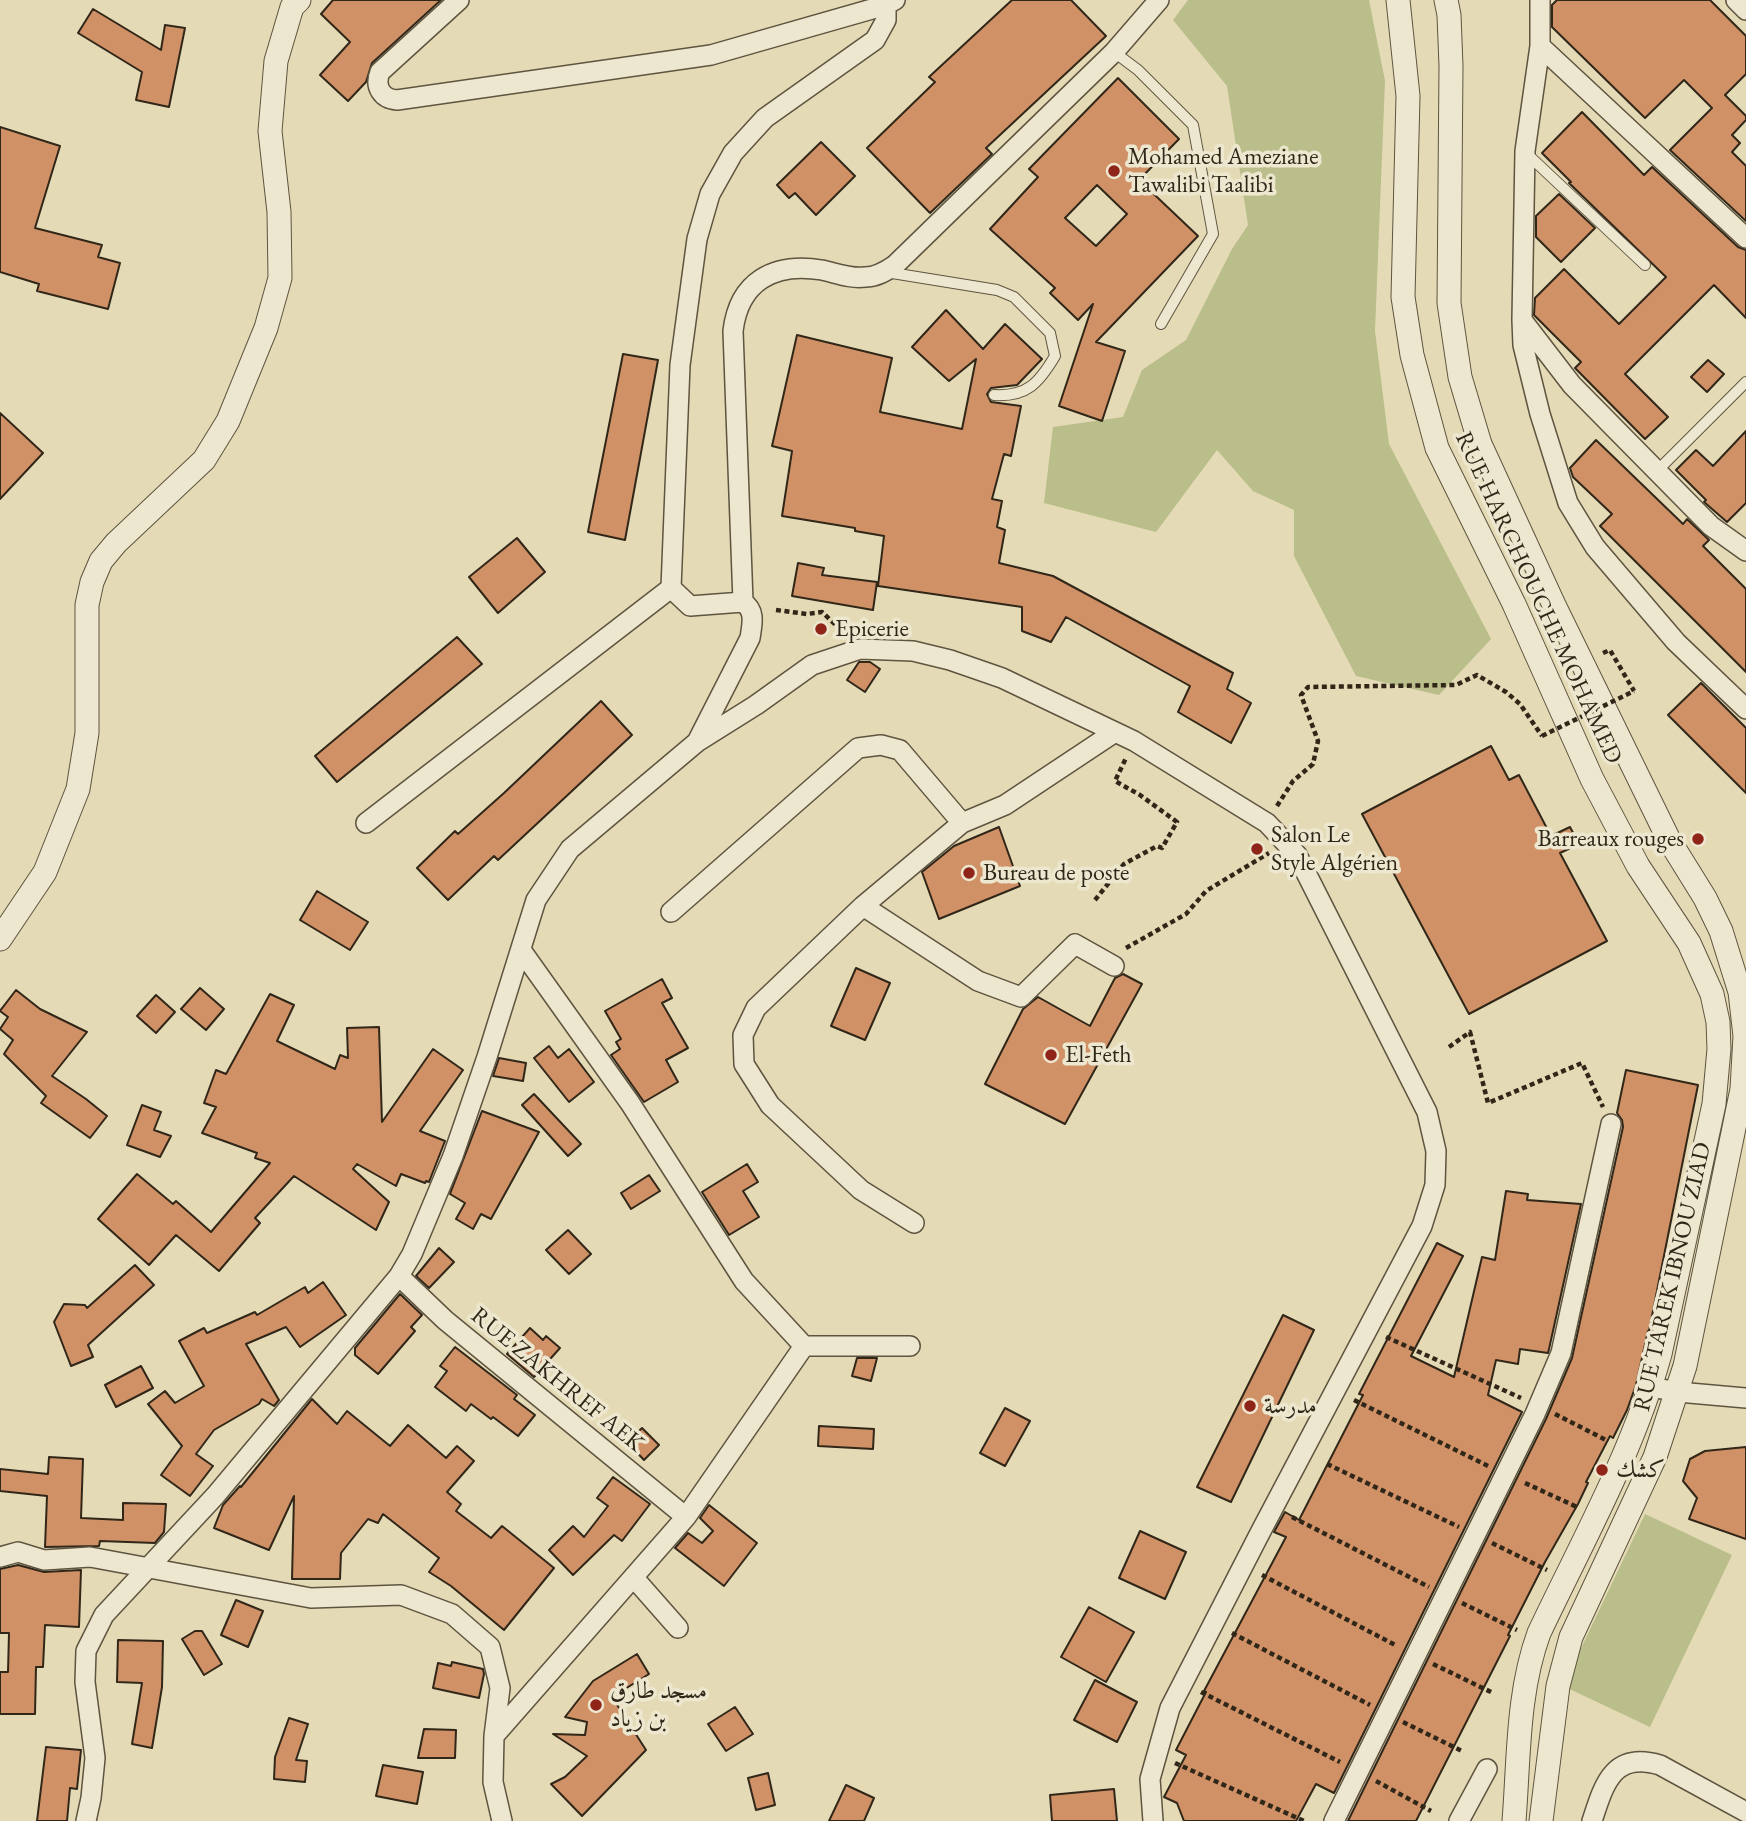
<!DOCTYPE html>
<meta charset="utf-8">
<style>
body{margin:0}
canvas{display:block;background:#e4dab5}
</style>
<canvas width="1746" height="1821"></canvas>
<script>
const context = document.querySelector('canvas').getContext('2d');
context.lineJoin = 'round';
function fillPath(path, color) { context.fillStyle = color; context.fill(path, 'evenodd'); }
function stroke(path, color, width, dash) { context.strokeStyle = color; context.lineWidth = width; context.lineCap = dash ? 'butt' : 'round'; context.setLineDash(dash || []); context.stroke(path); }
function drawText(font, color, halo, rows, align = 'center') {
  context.font = font + ' "EB Garamond",Amiri,serif'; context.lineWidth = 7; context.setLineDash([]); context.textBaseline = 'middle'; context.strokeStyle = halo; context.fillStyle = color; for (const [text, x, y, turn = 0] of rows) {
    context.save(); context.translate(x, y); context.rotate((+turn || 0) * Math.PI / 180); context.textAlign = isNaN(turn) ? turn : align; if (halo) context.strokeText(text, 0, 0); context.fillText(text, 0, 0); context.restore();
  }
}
const green = new Path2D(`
 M1188,0H1369L1385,81L1375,331L1389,444L1491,639L1439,695L1356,676L1294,556V510L1253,491L1217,450L1156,532L1044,503L1053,427L1123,417L1142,370L1186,340L1232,249L1248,225L1227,86L1173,20Z
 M1645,1514L1732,1555L1650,1727L1563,1686Z`);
const building = new Path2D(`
 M333,0H441L372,63L366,82L348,101L320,75L350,42L321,14Z
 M1012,0H1071L1106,36L986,148L992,154L930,213L867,148L935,82L929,77Z
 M1557,0H1710L1746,36V74L1725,95L1746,116V120L1732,135L1740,143L1732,152L1746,166V221L1670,150L1712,108L1684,80L1645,118L1552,27V5Z
 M93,9L161,50L165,25L185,28L169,107L136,100L142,72L78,33Z
 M1118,78L1179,139L1139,180L1198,236L1096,342L1125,351L1102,421L1059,406L1093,304L1078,320L1050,293L1055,288L990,229L1038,177L1029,169ZM1097,185L1127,214L1096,246L1065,218Z
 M1582,112L1644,175L1652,167L1738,247L1746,250V318L1714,285L1625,374L1668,417L1645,439L1575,368L1581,362L1534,315L1535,298L1564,269L1619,324L1666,277L1569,183L1571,182L1542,153Z
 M0,127L60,146L35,228L102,245L98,257L120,263L108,309L37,291L39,284L0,272Z
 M821,142L855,176L816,215L795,193L789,198L777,185Z
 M1559,194L1595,228L1561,262L1536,237V216Z
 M946,310L983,349L1005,324L1042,359L1017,385L991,388L987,394L991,402L1021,406L1011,456L1004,454L992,499L1002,501L997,527L1005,530L999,563L1053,576L1233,673L1227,689L1251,703L1231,743L1178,712L1190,686L1066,617L1051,642L1022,631V607L878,586L884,536L855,531V528L782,516L792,451L772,446L797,335L892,358L880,412L962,429L976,359L949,381L912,347Z
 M623,354L658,360L625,540L588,532Z
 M1708,360L1724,374L1707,392L1691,377Z
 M0,413L43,453L0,499Z
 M1746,431V503L1727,522L1704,502L1706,500L1676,470L1696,450L1713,466Z
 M1596,440L1683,524L1687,519L1709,540L1703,546L1746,589V672L1600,526L1612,514L1573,477L1570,468Z
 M517,538L545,572L498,613L469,577Z
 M798,563L824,568L822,575L877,582L873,610L792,596Z
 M457,637L482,664L337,782L315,756Z
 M859,662H870L880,669L865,692L847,680Z
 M1701,683L1746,728V793L1668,715Z
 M601,701L632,735L498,860L494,856L448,900L417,868L455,831L458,834L504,793Z
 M1491,746L1509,780L1519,775L1551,836L1570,827L1579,844L1560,853L1607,941L1469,1014L1362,814Z
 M999,827L1020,886L939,919L922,872L954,846Z
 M317,891L368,922L350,950L300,920Z
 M856,968L890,983L865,1040L831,1026Z
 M1123,974L1142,984L1065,1124L985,1084L1023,1009L1038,997L1090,1026L1115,978Z
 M662,979L672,998L662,1003L688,1048L666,1060L678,1082L644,1102L611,1055L620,1049L616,1042L621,1039L605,1011Z
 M200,988L224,1009L206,1030L181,1009Z
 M16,990L40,1009L87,1032L52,1076L86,1099L107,1116L90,1138L41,1103L46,1096L4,1054L13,1040L0,1029L8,1017L0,1011Z
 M270,994L294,1005L277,1041L335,1069L340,1055L348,1058L347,1028L379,1027L382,1122L433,1049L463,1070L420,1131L445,1141L429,1182L426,1181L425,1183L401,1174L396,1186L357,1164L353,1169L389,1202L376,1230L294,1176L255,1218L260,1223L219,1271L176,1235L149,1265L98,1219L137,1174L173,1204L176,1201L211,1232L270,1163L255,1158L257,1153L202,1133L216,1107L204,1103L216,1070L226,1074Z
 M156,995L175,1012L156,1033L137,1016Z
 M549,1046L558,1058L569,1049L594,1082L569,1102L534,1058Z
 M499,1058L526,1063L523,1081L493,1076Z
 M1626,1070L1698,1085L1649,1331H1648L1636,1385L1627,1410L1613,1438L1610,1436L1586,1482L1588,1483L1578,1504L1545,1562L1508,1635L1510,1636L1416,1821H1348L1546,1419L1572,1358L1623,1127L1622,1120L1617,1113Z
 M534,1094L581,1144L568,1156L522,1105Z
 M142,1105L161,1112L154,1130L171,1136L160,1157L127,1145Z
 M482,1111L539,1132L491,1219L481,1214L473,1229L456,1219L465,1203L450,1194Z
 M747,1164L758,1182L743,1191L759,1217L729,1235L702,1192Z
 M649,1175L660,1191L631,1209L621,1193Z
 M1506,1191L1528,1194L1527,1200L1581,1204L1549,1349L1548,1353L1520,1349L1518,1364L1496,1360L1488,1395L1522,1412L1334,1793L1316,1784L1296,1821H1184L1177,1803L1164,1797L1186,1755L1176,1750L1206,1692L1204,1691L1286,1537L1274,1532L1285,1512L1299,1520L1363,1395L1359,1394L1437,1243L1463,1256L1411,1356L1454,1377L1482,1257L1495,1260Z
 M568,1230L591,1254L569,1274L546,1250Z
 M439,1248L454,1262L429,1288L416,1276Z
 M135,1265L154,1285L88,1345L93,1357L71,1366L54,1322L64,1304L85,1305L87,1308Z
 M323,1282L346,1315L300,1347L286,1327L246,1344L279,1400L274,1406L262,1399L259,1404L214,1430L196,1454L213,1466L190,1496L161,1475L182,1446L148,1404L165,1391L175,1403L204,1386L179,1341L204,1328L207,1333L255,1312L257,1315L305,1287L308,1293Z
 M400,1294L422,1315L411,1327L415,1331L378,1374L355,1355V1348Z
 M1283,1315L1314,1330L1231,1502L1197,1487Z
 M530,1328L543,1340L546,1336L560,1348L534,1377L507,1354Z
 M455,1347L517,1395L514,1399L535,1415L518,1436L493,1417L491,1419L471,1404L466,1411L435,1387L447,1371L440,1366Z
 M857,1358H877L871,1381L852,1376Z
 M141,1366L153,1388L116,1407L105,1385Z
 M312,1399L337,1424L347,1411L390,1446L408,1425L446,1458L457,1446L474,1461L447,1492L461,1504L456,1511L491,1538L502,1526L554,1568L504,1630L451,1586L429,1572L439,1558L383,1514L378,1523L368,1519L341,1553L340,1579H292L294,1496L269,1550L214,1528L223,1505L240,1486L241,1487Z
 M1005,1408L1030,1421L1005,1466L980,1453Z
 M819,1426L874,1429L873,1449L818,1446Z
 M642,1428L659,1445L644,1460L627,1442Z
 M1746,1447V1539L1689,1519L1697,1498L1683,1481L1690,1459L1705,1451Z
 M49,1457L83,1459L81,1518L123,1520V1503L166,1504L164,1532L155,1543L100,1541L99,1546L45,1547L47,1496L0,1491V1469L48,1474Z
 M613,1477L650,1504L622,1541L614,1535L573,1575L549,1550L573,1526L584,1537L608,1506L597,1498Z
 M709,1505L757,1543L724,1586L675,1548L688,1533L702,1543L713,1531L700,1518Z
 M1140,1531L1186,1552L1165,1599L1119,1578Z
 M18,1565L44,1572L81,1570L79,1627L45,1625L43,1667H36L35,1714H0V1672H8L9,1633H0V1569Z
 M236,1600L263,1611L248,1647L221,1635Z
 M1089,1607L1134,1632L1106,1682L1061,1657Z
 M195,1631H202L222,1664L204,1675L182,1639Z
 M118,1640L163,1641L162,1687L152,1748L132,1744L142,1683L117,1682Z
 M637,1654L649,1674L612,1697L646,1750L582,1816L551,1784L565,1777L587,1756L553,1734L585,1735L587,1722L565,1717L593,1681Z
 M452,1662L483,1669L484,1674L479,1698L433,1688L438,1663L451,1666Z
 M1095,1680L1137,1702L1117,1742L1074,1720Z
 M735,1707L753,1734L726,1751L708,1724Z
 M289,1718L308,1724L296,1760L307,1761L305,1782L274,1779L275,1757Z
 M424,1729L456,1730L455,1758H418Z
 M46,1747L81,1750L77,1789L70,1788L67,1821H37Z
 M383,1765L423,1772L417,1804L376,1796Z
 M768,1773L775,1805L756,1810L748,1778Z
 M846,1785L874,1798L864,1821H829Z
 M1114,1789L1117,1821H1052L1050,1795Z`);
const path = new Path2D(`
 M776,610L807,614L822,612L840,629
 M1603,653L1610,650L1634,691
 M1277,806L1293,781L1313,764L1318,741L1301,695L1308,687L1456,685L1477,675L1506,692L1520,704L1542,736
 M1095,900L1124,864L1157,846L1162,848L1177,822L1140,795L1115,781L1126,758
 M1126,948L1186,914L1206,891L1269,853
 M1449,1047L1470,1032L1488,1103L1582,1063L1603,1107
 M1386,1337L1521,1398
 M1354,1400L1488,1466
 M1555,1414L1606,1440
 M1327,1464L1459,1527
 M1525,1483L1577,1507
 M1292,1517L1429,1587
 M1492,1543L1547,1570
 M1262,1575L1397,1646
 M1462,1603L1517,1630
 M1232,1633L1370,1705
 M1433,1664L1493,1693
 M1201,1692L1340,1762
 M1403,1722L1464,1752
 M1175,1763L1304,1821
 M1376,1781L1431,1811`);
const service = new Path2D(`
 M1114,52L1138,70L1193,125L1213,234L1161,324
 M1525,152L1645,265
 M886,272L997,290L1014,297L1050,333L1055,356C1039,383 1027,397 994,395
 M1657,471L1746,382`);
const minor = new Path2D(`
 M459,0L380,72C374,87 382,99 397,100L711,55L886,5L895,0
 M1540,0V46L1525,151L1522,320L1523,345L1540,414L1568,503L1595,547L1676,642L1746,709
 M1736,0L1746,10
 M1540,46L1746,238
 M1522,320L1572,385L1711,526L1746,551
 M743,602L733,331C739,281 774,262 822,270C836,273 850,279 865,277C876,277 885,272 895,265L1114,52L1159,0
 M698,740L750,638C752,624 756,611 743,602L690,606L671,588L680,365L697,239L710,194L733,153L765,118L875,40L886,20V5
 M366,823L671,588
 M962,823L863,906L978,981L1021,997L1075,944L1114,966
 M863,906L756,1008L743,1035L744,1064L770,1105L861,1190L914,1223
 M671,912L858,748L881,745L900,750L962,823L1005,805L1115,732
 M521,950L630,1103L744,1281L804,1346H910
 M399,1276L445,1320L686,1517
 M1651,1387L1678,1392L1746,1398
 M0,1557L18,1552L44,1560L90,1557L311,1598L401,1595L452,1614L490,1647L500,1688L494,1736L493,1782L502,1821
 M634,1578L678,1628
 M494,1736L686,1517L804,1346
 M86,1821L91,1798L95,1758L85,1682L86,1651L104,1615L215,1496L399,1276L412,1254L453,1156L487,1057L536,900L570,849L697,742L756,705L812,665L860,649L913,651L950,660L1002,678L1134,741L1267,823L1297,855L1427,1112L1436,1151L1435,1185L1422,1226L1261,1531L1170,1708L1150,1779L1153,1821
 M1334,1821L1535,1414L1561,1353L1611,1124
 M1459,1821L1487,1769
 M1592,1821C1604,1784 1613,1751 1660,1765L1746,1812`);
const tertiary = new Path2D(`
 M1398,0L1408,96L1403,297L1412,355L1437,448L1514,604L1592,779L1638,866L1689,943L1712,994L1718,1022L1719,1049L1714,1104L1660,1354C1633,1452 1582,1542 1539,1633C1517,1693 1519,1759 1514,1821
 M1446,0L1449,15L1451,66L1449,303L1460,377L1480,444L1554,605L1669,840L1705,898L1721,931L1740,992L1745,1036L1742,1089L1685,1366L1655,1457L1571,1637L1558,1686L1541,1821
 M0,939L45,872L78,789L87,733V605L92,582L101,561L116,543L204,460L228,421L266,328L280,278L279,212L270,131L276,61L292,7L299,0`);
const pathBridge = new Path2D(`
 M1542,736L1634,691`);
const markers = [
 [1114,171,7,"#8f2418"],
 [821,629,7,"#8f2418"],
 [1698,839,7,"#8f2418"],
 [1257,849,7,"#8f2418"],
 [969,873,7,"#8f2418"],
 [1051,1055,7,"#8f2418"],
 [1250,1406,7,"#8f2418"],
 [1602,1470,7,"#8f2418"],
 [596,1705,7,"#8f2418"]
];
const poiNames = [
 ["Mohamed Ameziane",1128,157],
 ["Tawalibi Taalibi",1128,185],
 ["Epicerie",835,629],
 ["Salon Le",1271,835],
 ["Style Algérien",1271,863],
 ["Barreaux rouges",1684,839,"right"],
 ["Bureau de poste",983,873],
 ["El-Feth",1065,1055],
 ["مدرسة",1264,1406],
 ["كشك",1616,1470],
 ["مسجد طارق",610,1691],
 ["بن زياد",610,1719]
];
const streetNames = [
 ["RUE HARCHOUCHE MOHAMED",1538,598,65],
 ["RUE TAREK IBNOU ZIAD",1673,1277,-77],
 ["RUE ZAKHREF AEK",557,1380,39]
];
fillPath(green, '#b9be8a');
fillPath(building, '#d09167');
stroke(building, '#312719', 2);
stroke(service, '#5e5440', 12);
stroke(minor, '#5e5440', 22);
stroke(tertiary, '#5e5440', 25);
stroke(path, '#312719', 4.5, [5, 3.5]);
stroke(service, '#ede7cf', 10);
stroke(minor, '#ede7cf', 19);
stroke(tertiary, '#ede7cf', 23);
stroke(pathBridge, '#312719', 4.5, [5, 3.5]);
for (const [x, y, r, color] of markers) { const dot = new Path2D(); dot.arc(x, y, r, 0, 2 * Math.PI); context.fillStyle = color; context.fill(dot); stroke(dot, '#ede7cf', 2.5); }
drawText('24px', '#312719', '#ede7cf', poiNames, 'left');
drawText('24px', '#312719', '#ede7cf', streetNames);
</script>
